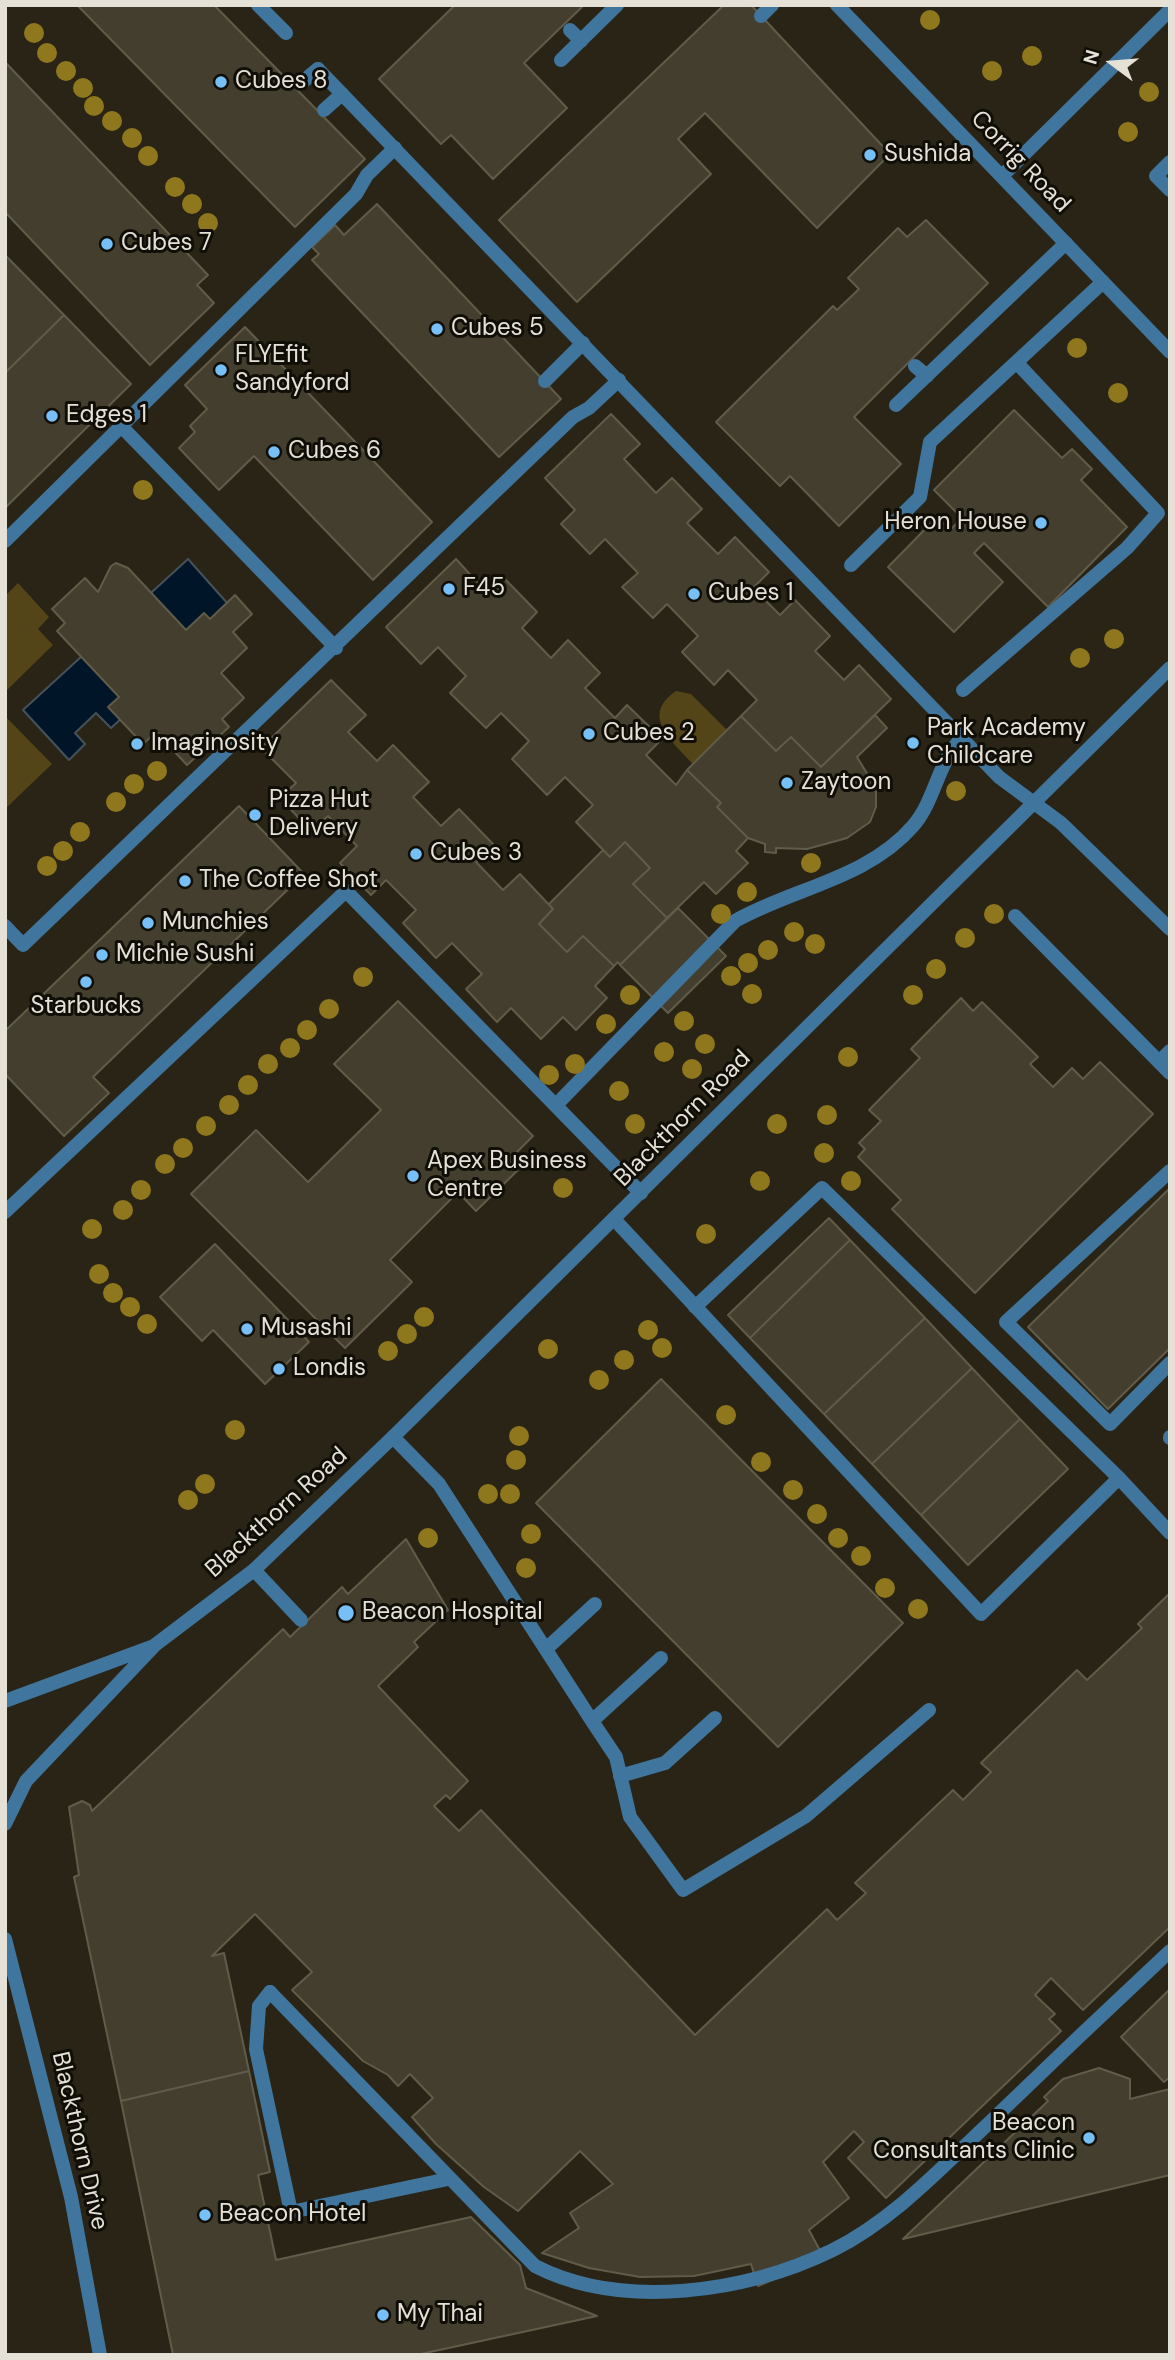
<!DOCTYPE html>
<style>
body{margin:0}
#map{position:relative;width:1175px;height:2360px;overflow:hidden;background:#292415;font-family:"DM Sans",sans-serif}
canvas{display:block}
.frame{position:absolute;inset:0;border:7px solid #e5e1d7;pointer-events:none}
.north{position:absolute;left:1077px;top:28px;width:70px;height:70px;-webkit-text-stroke:5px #100e07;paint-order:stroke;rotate:286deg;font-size:19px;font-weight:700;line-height:28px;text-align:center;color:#e5e1d7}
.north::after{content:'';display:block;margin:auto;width:24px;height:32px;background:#e5e1d7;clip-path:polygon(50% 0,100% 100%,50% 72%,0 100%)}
</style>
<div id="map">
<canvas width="1175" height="2360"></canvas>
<div class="frame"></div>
<div class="north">N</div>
</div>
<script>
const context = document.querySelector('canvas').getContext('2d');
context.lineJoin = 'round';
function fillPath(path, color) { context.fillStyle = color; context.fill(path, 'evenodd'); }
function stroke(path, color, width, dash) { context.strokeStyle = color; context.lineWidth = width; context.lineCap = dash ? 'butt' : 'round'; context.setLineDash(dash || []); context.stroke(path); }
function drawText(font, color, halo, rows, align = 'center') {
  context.font = font + ' "DM Sans",sans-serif'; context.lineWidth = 6; context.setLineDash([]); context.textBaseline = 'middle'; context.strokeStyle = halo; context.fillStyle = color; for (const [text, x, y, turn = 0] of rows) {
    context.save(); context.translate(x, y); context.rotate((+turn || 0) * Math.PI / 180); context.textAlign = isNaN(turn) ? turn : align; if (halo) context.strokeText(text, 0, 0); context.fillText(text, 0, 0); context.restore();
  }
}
const green = new Path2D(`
 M18,583L49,617L38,629L53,645L5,692V596Z
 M676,691L691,694L729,732L694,765C673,742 639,716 676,691Z
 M5,716L52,764L5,809Z`);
const water = new Path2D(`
 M188,559L236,613L111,728L96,713L75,733L85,744L69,760L23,710Z`);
const building = new Path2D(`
 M77,5H214L365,159L295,227Z
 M455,5H584L524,63L567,108L493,179L451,135L441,144L379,79Z
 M724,5H751L890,154L817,228L705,113L678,139L711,174L577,302L499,220Z
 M5,62L208,275L197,285L214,303L150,365L5,212Z
 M377,204L561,399L499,457L312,260L319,254L312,247L335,225L344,235Z
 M926,220L988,283L854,417L901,464L839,526L790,476L780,486L716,422L833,306L837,310L859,289L848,278L898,228L907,237Z
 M5,255L64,315L5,373Z
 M64,315L131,384L5,508V373Z
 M245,327L432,522L373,580L254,456L219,490L179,448L195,432L190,426L207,409L185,385Z
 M1014,410L1062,458L1072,449L1092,469L1081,480L1127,527L1048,607L984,543L974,553L1003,582L954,632L888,567L937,517L950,530L962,518L934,490Z
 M611,414L640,444L624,459L656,493L672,478L702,509L687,523L718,554L735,537L769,572L753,588L780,615L795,600L830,636L815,651L844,680L859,665L891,699L821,767L791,737L776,751L741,716L757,700L728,670L714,685L682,652L698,636L667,604L653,618L622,587L638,573L605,539L590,554L561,524L575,510L545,478Z
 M456,559L489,595L505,579L537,612L522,628L551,658L568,640L600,673L585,688L615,718L627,705L662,739L646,755L676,785L687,770L721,803L717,807L748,838L736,851L748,863L716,894L704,882L667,918L633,884L650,868L625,842L610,857L576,822L593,805L565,777L547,795L512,759L529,741L501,713L486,728L450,693L466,676L438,647L421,664L386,627Z
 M116,563L128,568L186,630L204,613L210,619L235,595L252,614L233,632L247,648L221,673L244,698L222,719L229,727L187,765L156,732L143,744L108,707L119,697L57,631L65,623L52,609L85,578L98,592L111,566Z
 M331,680L366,715L348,732L377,761L393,745L429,782L413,797L441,826L459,809L493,844L476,862L503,890L520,874L553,909L539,924L567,952L583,936L614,966L595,986L607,998L576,1030L563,1017L541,1039L511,1008L497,1022L466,989L482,974L452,943L436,958L403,923L416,910L386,880L371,895L340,863L357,846L328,816L311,831L280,798L296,783L261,748Z
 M875,715L887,728L857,757L876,788V807L870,822L847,838L807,849L776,848V853L765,852V844L748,838L717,807L721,803L687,770L741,716L776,751L791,737L821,767Z
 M239,806L304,874L93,1077L109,1093L64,1136L5,1074V1031Z
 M625,842L650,868L633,884L667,918L620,965L618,962L614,966L583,936L567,952L539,924L553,909L549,904L603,850L610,857Z
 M678,908L726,956L668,1013L620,965Z
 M961,998L973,1011L982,1002L1038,1057L1030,1064L1053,1087L1072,1068L1083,1079L1100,1062L1153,1114L975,1293L892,1209L901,1200L858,1157L865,1149L859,1143L881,1121L869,1110L920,1058L911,1049Z
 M398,1001L533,1136L509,1160L518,1170L476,1211L458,1192L390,1260L412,1282L345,1348L191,1194L256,1130L308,1182L381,1110L334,1064Z
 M1170,1188V1348L1108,1409L1028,1327Z
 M829,1218L850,1240L750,1338L728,1315Z
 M850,1240L925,1318L824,1414L750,1338Z
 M215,1244L309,1342L265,1384L213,1330L202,1341L160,1297Z
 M925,1318L972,1368L872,1464L824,1414Z
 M972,1368L1020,1419L921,1515L872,1464Z
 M661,1379L903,1623L778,1747L536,1503Z
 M1020,1419L1068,1469L968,1565L921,1515Z
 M406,1539L448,1610L414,1642L418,1647L378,1686L468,1781L450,1799L446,1795L434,1806L459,1831L481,1810L695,2035L827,1909L837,1920L866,1893L855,1883L953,1790L963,1800L991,1772L981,1763L1077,1670L1087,1680L1142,1628L1138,1624L1170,1593V1927L1083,2010L1051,1978L1035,1995L1055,2014L1049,2019L1061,2031L886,2198L848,2158L864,2142L854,2131L823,2162L849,2198L809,2230L824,2258L758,2286L751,2264L694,2276L640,2277L589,2268L542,2253L579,2228L570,2213L613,2184L580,2151L518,2211L484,2187L436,2144L412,2117L433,2098L410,2074L398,2086L388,2075L363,2061L292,1990L312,1972L255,1914L212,1956L224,1953L249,2071L121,2101L74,1877L79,1875L69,1807L82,1801L90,1805L92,1811L283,1629L290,1637L342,1587L348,1594Z
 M1170,1989V2077L1164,2082L1121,2037Z
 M1099,2068L1130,2079V2099L1170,2089V2175L903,2239L1048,2101L1044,2097L1063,2079Z
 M249,2071L270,2172L258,2175L276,2260L471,2217L520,2265L526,2288L597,2316L416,2355H173L121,2101Z`);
const service = new Path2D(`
 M761,16L772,5
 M570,30L581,41
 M561,60L617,5
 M300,84L318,69
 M324,110L342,94
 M1170,162L1156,176L1170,190
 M915,366L927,376
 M545,381L583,343
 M896,405L1066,243
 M851,565L920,497L930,442L1103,282
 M963,690L1127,548L1158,513L1017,363
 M1015,916L1170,1073
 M1159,1062L1170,1051
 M556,1105L735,921C793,888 867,879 913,826C936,799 937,763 962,738
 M1170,1171L1006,1322L1110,1424L1170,1363
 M5,1212L346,891L641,1193
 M614,1219L981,1614L1119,1478
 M695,1307L822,1188L1119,1478L1170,1533
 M393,1437L439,1484L592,1721L616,1757L630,1817L683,1890L806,1816L929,1710
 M1170,1437V1438
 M254,1570L301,1620
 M546,1649L595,1604
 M592,1721L661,1658
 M620,1776L665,1763L715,1718
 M270,1992L259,2006L256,2049L291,2212L448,2179`);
const pedestrian = new Path2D(`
 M122,427L336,648
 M5,541L356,194L367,175L395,148
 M5,926L23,945L573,417L589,408L619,380
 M270,1992L535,2266C623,2311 747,2292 833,2250C893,2220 941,2168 989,2123C1049,2065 1109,2008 1170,1951`);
const minor = new Path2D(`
 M258,5L286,33
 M837,5L1170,352
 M318,69L999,777L1061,823L1170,929
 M1002,176L1170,10`);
const tertiary = new Path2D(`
 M5,1701L151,1647
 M5,1824L26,1781L155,1645L254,1570L393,1437L1170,668
 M5,1939L71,2197L100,2355`);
const trees = [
 [930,20],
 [34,33],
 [47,53],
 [1032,56],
 [66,71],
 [992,71],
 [83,88],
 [1149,92],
 [94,106],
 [112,121],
 [1128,132],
 [132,138],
 [148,156],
 [175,187],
 [192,204],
 [208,223],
 [1077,348],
 [1118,393],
 [143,490],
 [1114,639],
 [1080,658],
 [157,771],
 [134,784],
 [956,791],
 [116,802],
 [80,832],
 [63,851],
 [811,863],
 [47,866],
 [747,892],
 [721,914],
 [994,914],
 [794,932],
 [965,938],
 [815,944],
 [768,950],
 [748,963],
 [936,969],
 [731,976],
 [363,977],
 [752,994],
 [630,995],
 [913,995],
 [329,1009],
 [684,1021],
 [606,1024],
 [307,1030],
 [705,1044],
 [290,1048],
 [664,1052],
 [848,1057],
 [268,1064],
 [575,1064],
 [692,1069],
 [549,1075],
 [248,1085],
 [619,1091],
 [229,1105],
 [827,1115],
 [635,1124],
 [777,1124],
 [206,1126],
 [183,1148],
 [824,1153],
 [165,1164],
 [760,1181],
 [851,1181],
 [563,1188],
 [141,1190],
 [123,1210],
 [92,1229],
 [706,1234],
 [99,1274],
 [113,1293],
 [130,1307],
 [424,1317],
 [147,1324],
 [648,1330],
 [407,1334],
 [662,1348],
 [548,1349],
 [388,1351],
 [624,1360],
 [599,1380],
 [726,1415],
 [235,1430],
 [519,1436],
 [516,1460],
 [761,1462],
 [205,1484],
 [793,1490],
 [488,1494],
 [510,1494],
 [188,1500],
 [817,1514],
 [531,1534],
 [428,1538],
 [838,1538],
 [861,1556],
 [526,1568],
 [885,1588],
 [918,1609]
];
const markers = [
 [221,82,7,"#77c0f7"],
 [870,155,7,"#77c0f7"],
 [107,244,7,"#77c0f7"],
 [437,329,7,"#77c0f7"],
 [221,370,7,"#77c0f7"],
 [52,416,7,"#77c0f7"],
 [274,452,7,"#77c0f7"],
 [1041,523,7,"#77c0f7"],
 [449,589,7,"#77c0f7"],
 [694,594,7,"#77c0f7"],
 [589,734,7,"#77c0f7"],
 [913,743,7,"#77c0f7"],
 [137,744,7,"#77c0f7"],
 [787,783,7,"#77c0f7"],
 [255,815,7,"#77c0f7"],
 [416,854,7,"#77c0f7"],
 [185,881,7,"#77c0f7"],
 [148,923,7,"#77c0f7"],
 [102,955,7,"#77c0f7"],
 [86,982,7,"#77c0f7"],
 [413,1176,7,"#77c0f7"],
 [247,1329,7,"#77c0f7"],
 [279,1369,7,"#77c0f7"],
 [346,1613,9,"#77c0f7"],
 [1089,2138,7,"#77c0f7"],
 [205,2215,7,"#77c0f7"],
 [383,2315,7,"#77c0f7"]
];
const poiNames = [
 ["Cubes 8",235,82],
 ["Sushida",884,155],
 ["Cubes 7",121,244],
 ["Cubes 5",451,329],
 ["FLYEfit",235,356],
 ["Sandyford",235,384],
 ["Edges 1",66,416],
 ["Cubes 6",288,452],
 ["Heron House",1027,523,"right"],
 ["F45",463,589],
 ["Cubes 1",708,594],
 ["Park Academy",927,729],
 ["Childcare",927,757],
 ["Cubes 2",603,734],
 ["Imaginosity",151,744],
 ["Zaytoon",801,783],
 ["Pizza Hut",269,801],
 ["Delivery",269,829],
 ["Cubes 3",430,854],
 ["The Coffee Shot",199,881],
 ["Munchies",162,923],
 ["Michie Sushi",116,955],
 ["Starbucks",86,1007,"center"],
 ["Apex Business",427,1162],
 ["Centre",427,1190],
 ["Musashi",261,1329],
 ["Londis",293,1369],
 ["Beacon Hospital",362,1613],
 ["Beacon",1075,2124,"right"],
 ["Consultants Clinic",1075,2152,"right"],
 ["Beacon Hotel",219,2215],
 ["My Thai",397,2315]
];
const streetNames = [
 ["Corrig Road",1020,162,46],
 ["Blackthorn Road",683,1119,-45],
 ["Blackthorn Road",277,1513,-42],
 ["Blackthorn Drive",79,2141,77]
];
fillPath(green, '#534517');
fillPath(water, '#001527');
stroke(water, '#45525c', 2);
fillPath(building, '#433e2d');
stroke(building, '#615c4a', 2);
stroke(service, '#40759d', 14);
stroke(pedestrian, '#40759d', 14);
stroke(minor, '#40759d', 14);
stroke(tertiary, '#40759d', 14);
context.fillStyle = '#8f771e';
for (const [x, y] of trees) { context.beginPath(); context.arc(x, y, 10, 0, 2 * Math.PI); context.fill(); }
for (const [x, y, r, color] of markers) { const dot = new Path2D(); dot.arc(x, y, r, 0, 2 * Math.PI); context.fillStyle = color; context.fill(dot); stroke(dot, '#100e07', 2.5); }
drawText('24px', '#e5e1d7', '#100e07', poiNames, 'left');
drawText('24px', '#e5e1d7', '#100e07', streetNames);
</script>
